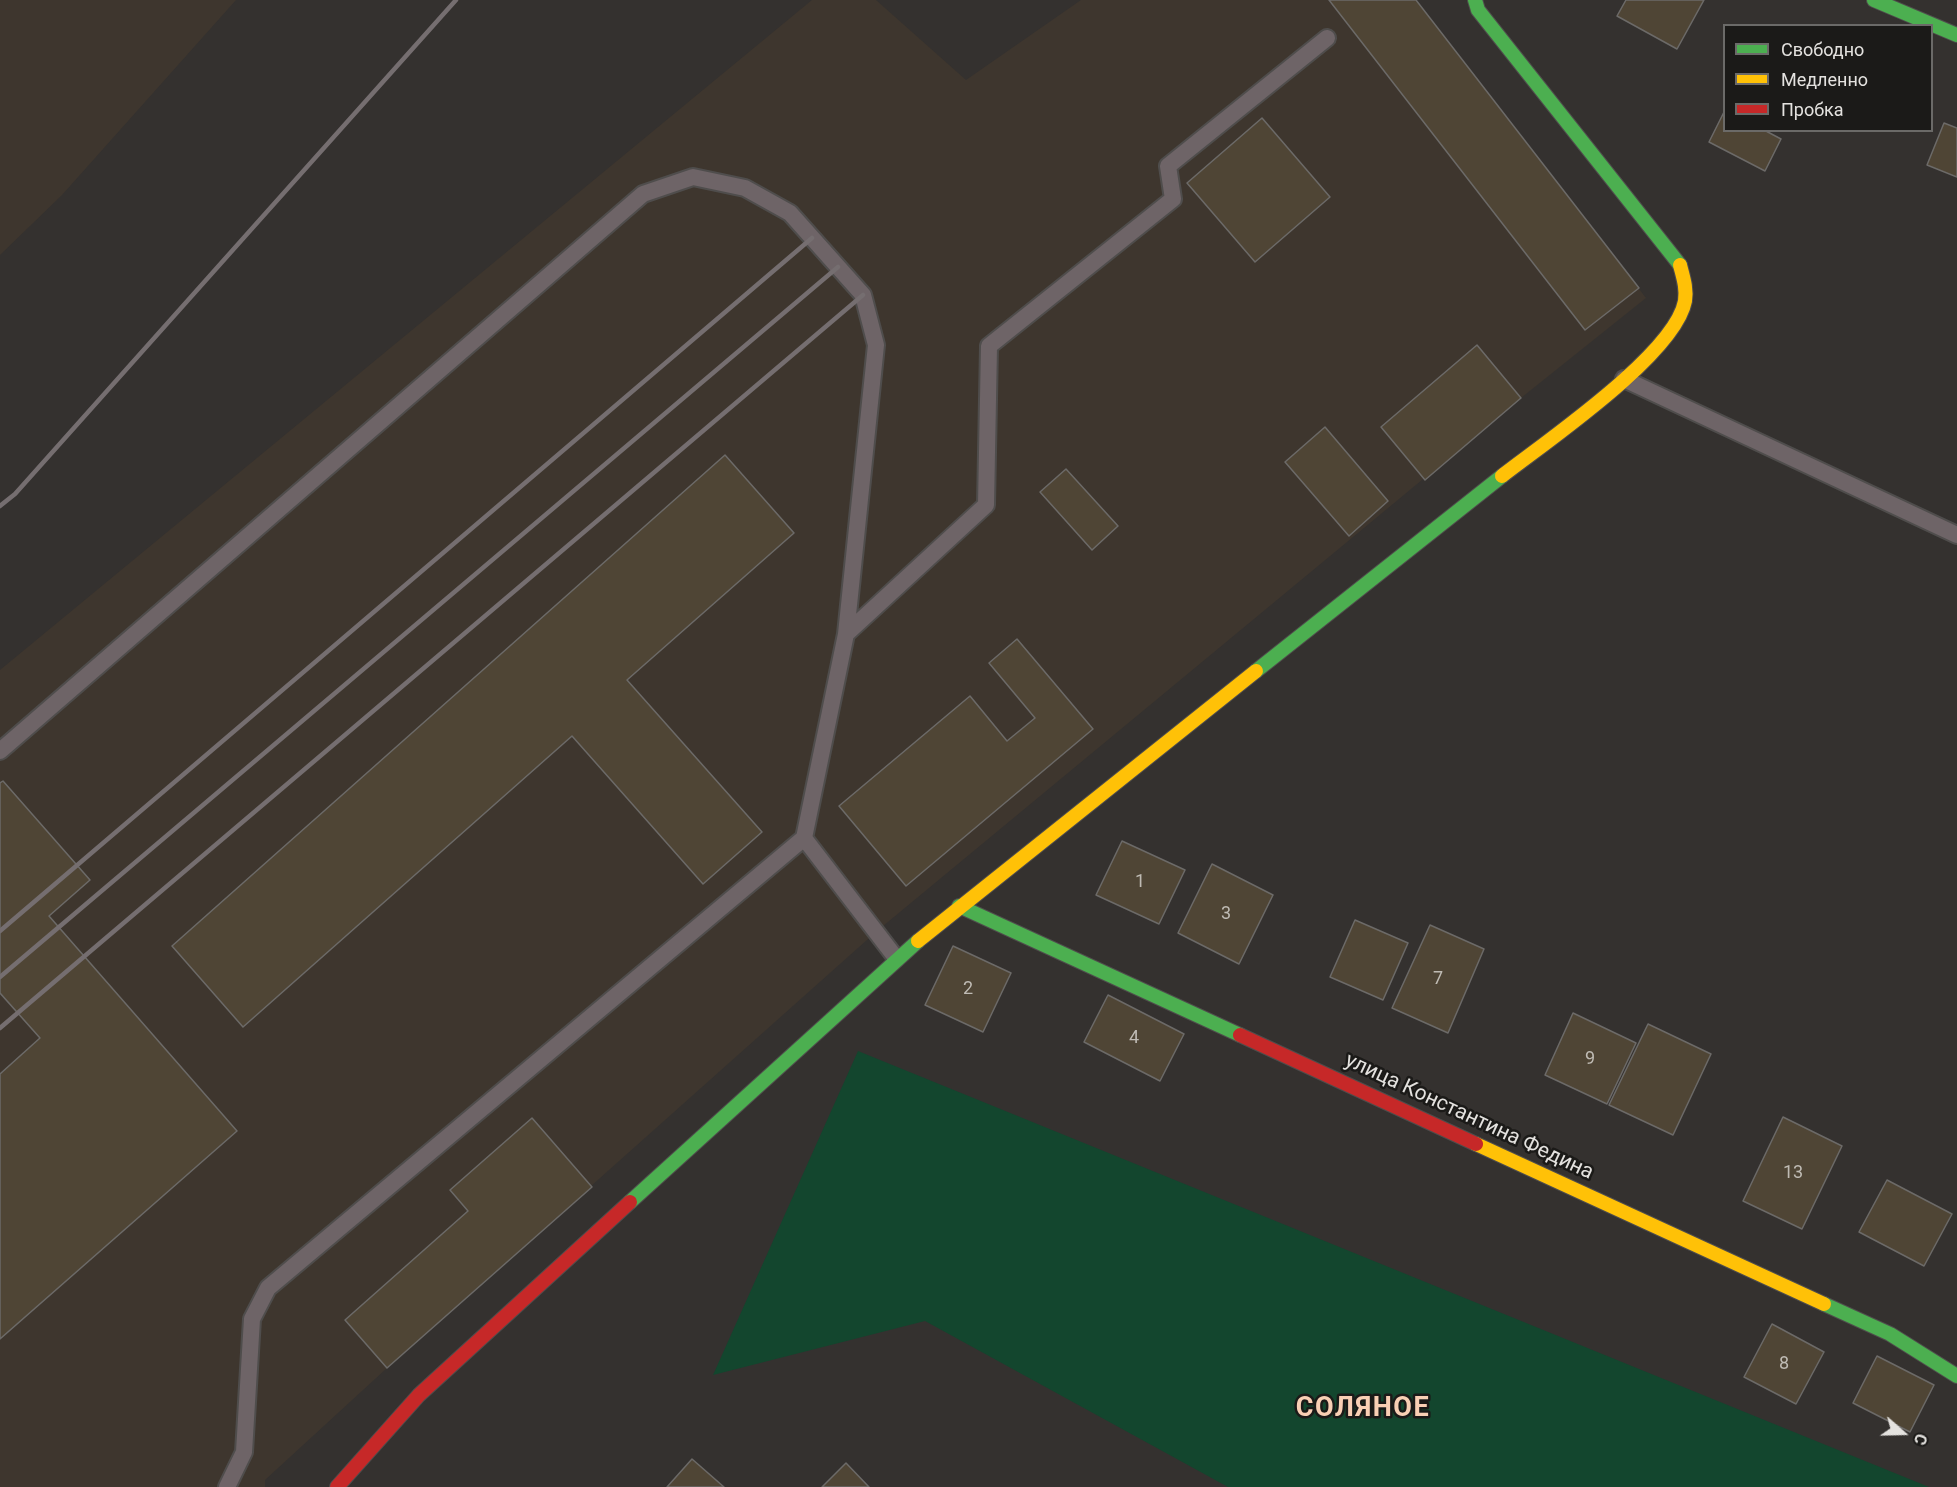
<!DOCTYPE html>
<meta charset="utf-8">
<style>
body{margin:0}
#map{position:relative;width:1957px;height:1487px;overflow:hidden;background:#34312f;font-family:Roboto,sans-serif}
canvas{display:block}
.legend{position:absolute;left:1723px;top:24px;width:210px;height:108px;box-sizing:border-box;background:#1b1a18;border:2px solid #6b6a68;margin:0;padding:8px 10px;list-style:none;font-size:18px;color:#e4e2df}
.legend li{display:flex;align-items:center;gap:12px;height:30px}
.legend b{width:30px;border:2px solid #6b6a68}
.north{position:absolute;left:1873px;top:1403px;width:60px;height:60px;-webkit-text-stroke:4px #1b1a18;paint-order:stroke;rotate:110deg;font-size:16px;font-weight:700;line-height:24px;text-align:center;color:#e4e2df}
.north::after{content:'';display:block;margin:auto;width:21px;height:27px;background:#e4e2df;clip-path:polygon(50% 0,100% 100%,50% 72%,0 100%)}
</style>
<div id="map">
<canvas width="1957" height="1487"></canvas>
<ul class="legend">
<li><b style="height:8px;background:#4caf50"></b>Свободно</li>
<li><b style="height:8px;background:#ffc107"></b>Медленно</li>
<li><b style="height:8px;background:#c62828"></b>Пробка</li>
</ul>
<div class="north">С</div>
</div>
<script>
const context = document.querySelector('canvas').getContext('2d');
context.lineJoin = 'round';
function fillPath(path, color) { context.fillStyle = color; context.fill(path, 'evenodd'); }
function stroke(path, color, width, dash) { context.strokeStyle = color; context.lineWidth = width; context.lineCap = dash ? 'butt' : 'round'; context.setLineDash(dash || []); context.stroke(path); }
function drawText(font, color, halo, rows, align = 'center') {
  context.font = font + ' Roboto,sans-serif'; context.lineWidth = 5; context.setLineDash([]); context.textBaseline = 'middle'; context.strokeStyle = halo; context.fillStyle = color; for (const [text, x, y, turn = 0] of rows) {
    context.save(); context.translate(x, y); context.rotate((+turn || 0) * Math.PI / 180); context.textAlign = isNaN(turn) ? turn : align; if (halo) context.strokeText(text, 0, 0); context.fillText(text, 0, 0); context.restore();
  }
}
const built = new Path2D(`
 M0,0H236L62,195L0,255Z
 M812,0H876L966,80L1081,0H1416L1646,298L1521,398L877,931L387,1368L265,1480V1487H0V670Z`);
const green = new Path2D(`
 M858,1051L1929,1487H1228L925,1321L713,1375Z`);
const building = new Path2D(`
 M1329,0H1416L1639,288L1585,330Z
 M1626,0H1704L1677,49L1617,16Z
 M1724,112V130H1764L1781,139L1765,171L1709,142Z
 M1262,118L1330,197L1255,262L1187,183Z
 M1944,123L1957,128V177L1927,165Z
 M1477,345L1521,398L1425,480L1381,427Z
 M1325,427L1388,501L1349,536L1285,462Z
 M725,455L794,533L627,680L762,832L703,884L572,736L243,1027L172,946Z
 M1066,469L1118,526L1092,550L1040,492Z
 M1017,639L1093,729L906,886L839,806L970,696L1007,741L1035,718L989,663Z
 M3,781L90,880L49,916L237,1131L0,1339V1074L40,1038L0,993V783Z
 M1122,841L1185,870L1159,924L1096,895Z
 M1212,864L1273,895L1239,964L1178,933Z
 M1355,920L1408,943L1383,1000L1330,977Z
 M1430,925L1484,949L1448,1033L1392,1008Z
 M953,946L1011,973L983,1032L925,1005Z
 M1108,995L1184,1034L1160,1081L1084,1042Z
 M1573,1013L1636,1043L1607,1104L1545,1075Z
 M1648,1024L1711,1054L1673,1135L1609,1105Z
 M1783,1117L1842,1146L1802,1229L1743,1201Z
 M532,1118L592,1187L387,1368L345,1320L468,1211L450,1190Z
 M1887,1180L1952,1214L1924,1266L1859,1232Z
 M1772,1324L1824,1352L1796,1404L1744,1377Z
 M1877,1356L1934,1385L1910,1432L1853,1403Z
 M692,1459L724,1487H667Z
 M846,1463L869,1487H822Z`);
const lane = new Path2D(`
 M1624,379L1957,535
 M846,634L986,505L989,346L1173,199L1168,166L1327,38
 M0,751L643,194L693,177L745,188L790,213L863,295L876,345L846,634L804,838L896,958
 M227,1487L244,1452L252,1319L268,1288L804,838`);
const fast = new Path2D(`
 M1475,0L1478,10L1680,265
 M1874,0L1957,35
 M1256,671L1502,476
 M959,906L1240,1035
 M630,1202L918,941
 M1824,1304L1890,1334L1957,1376`);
const slow = new Path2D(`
 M1502,476C1547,441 1675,354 1685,301C1687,288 1683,277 1680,265
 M918,941L1256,671
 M1476,1144L1824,1304`);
const jam = new Path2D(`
 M1240,1035L1476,1144
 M337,1487L419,1395L630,1202`);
const rail = new Path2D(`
 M0,506L15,494L456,0
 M0,931L812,238
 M0,977L838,267
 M0,1028L863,295`);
const numberNames = [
 ["1",1140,882],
 ["3",1226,914],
 ["7",1438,979],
 ["2",968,989],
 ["4",1134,1038],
 ["9",1590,1059],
 ["13",1793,1173],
 ["8",1784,1364]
];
const streetNames = [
 ["улица Константина Федина",1469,1117,25]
];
const districtNames = [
 ["СОЛЯНОЕ",1363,1409]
];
fillPath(built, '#3e362e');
fillPath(green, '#13462e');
fillPath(building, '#4f4535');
stroke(building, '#6c6a68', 1.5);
stroke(lane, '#4f4d4c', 20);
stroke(fast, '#4f4d4c', 16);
stroke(slow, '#4f4d4c', 16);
stroke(jam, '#4f4d4c', 16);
stroke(lane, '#6e6467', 16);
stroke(fast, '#4caf50', 14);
stroke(slow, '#ffc107', 14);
stroke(jam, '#c62828', 14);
stroke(rail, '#756e70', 4.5);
drawText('18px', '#bfbbb4', null, numberNames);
drawText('21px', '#e4e2df', '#1b1a18', streetNames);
context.letterSpacing = '1.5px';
drawText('bold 27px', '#f9cfb4', '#1b1a18', districtNames);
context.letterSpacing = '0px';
</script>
